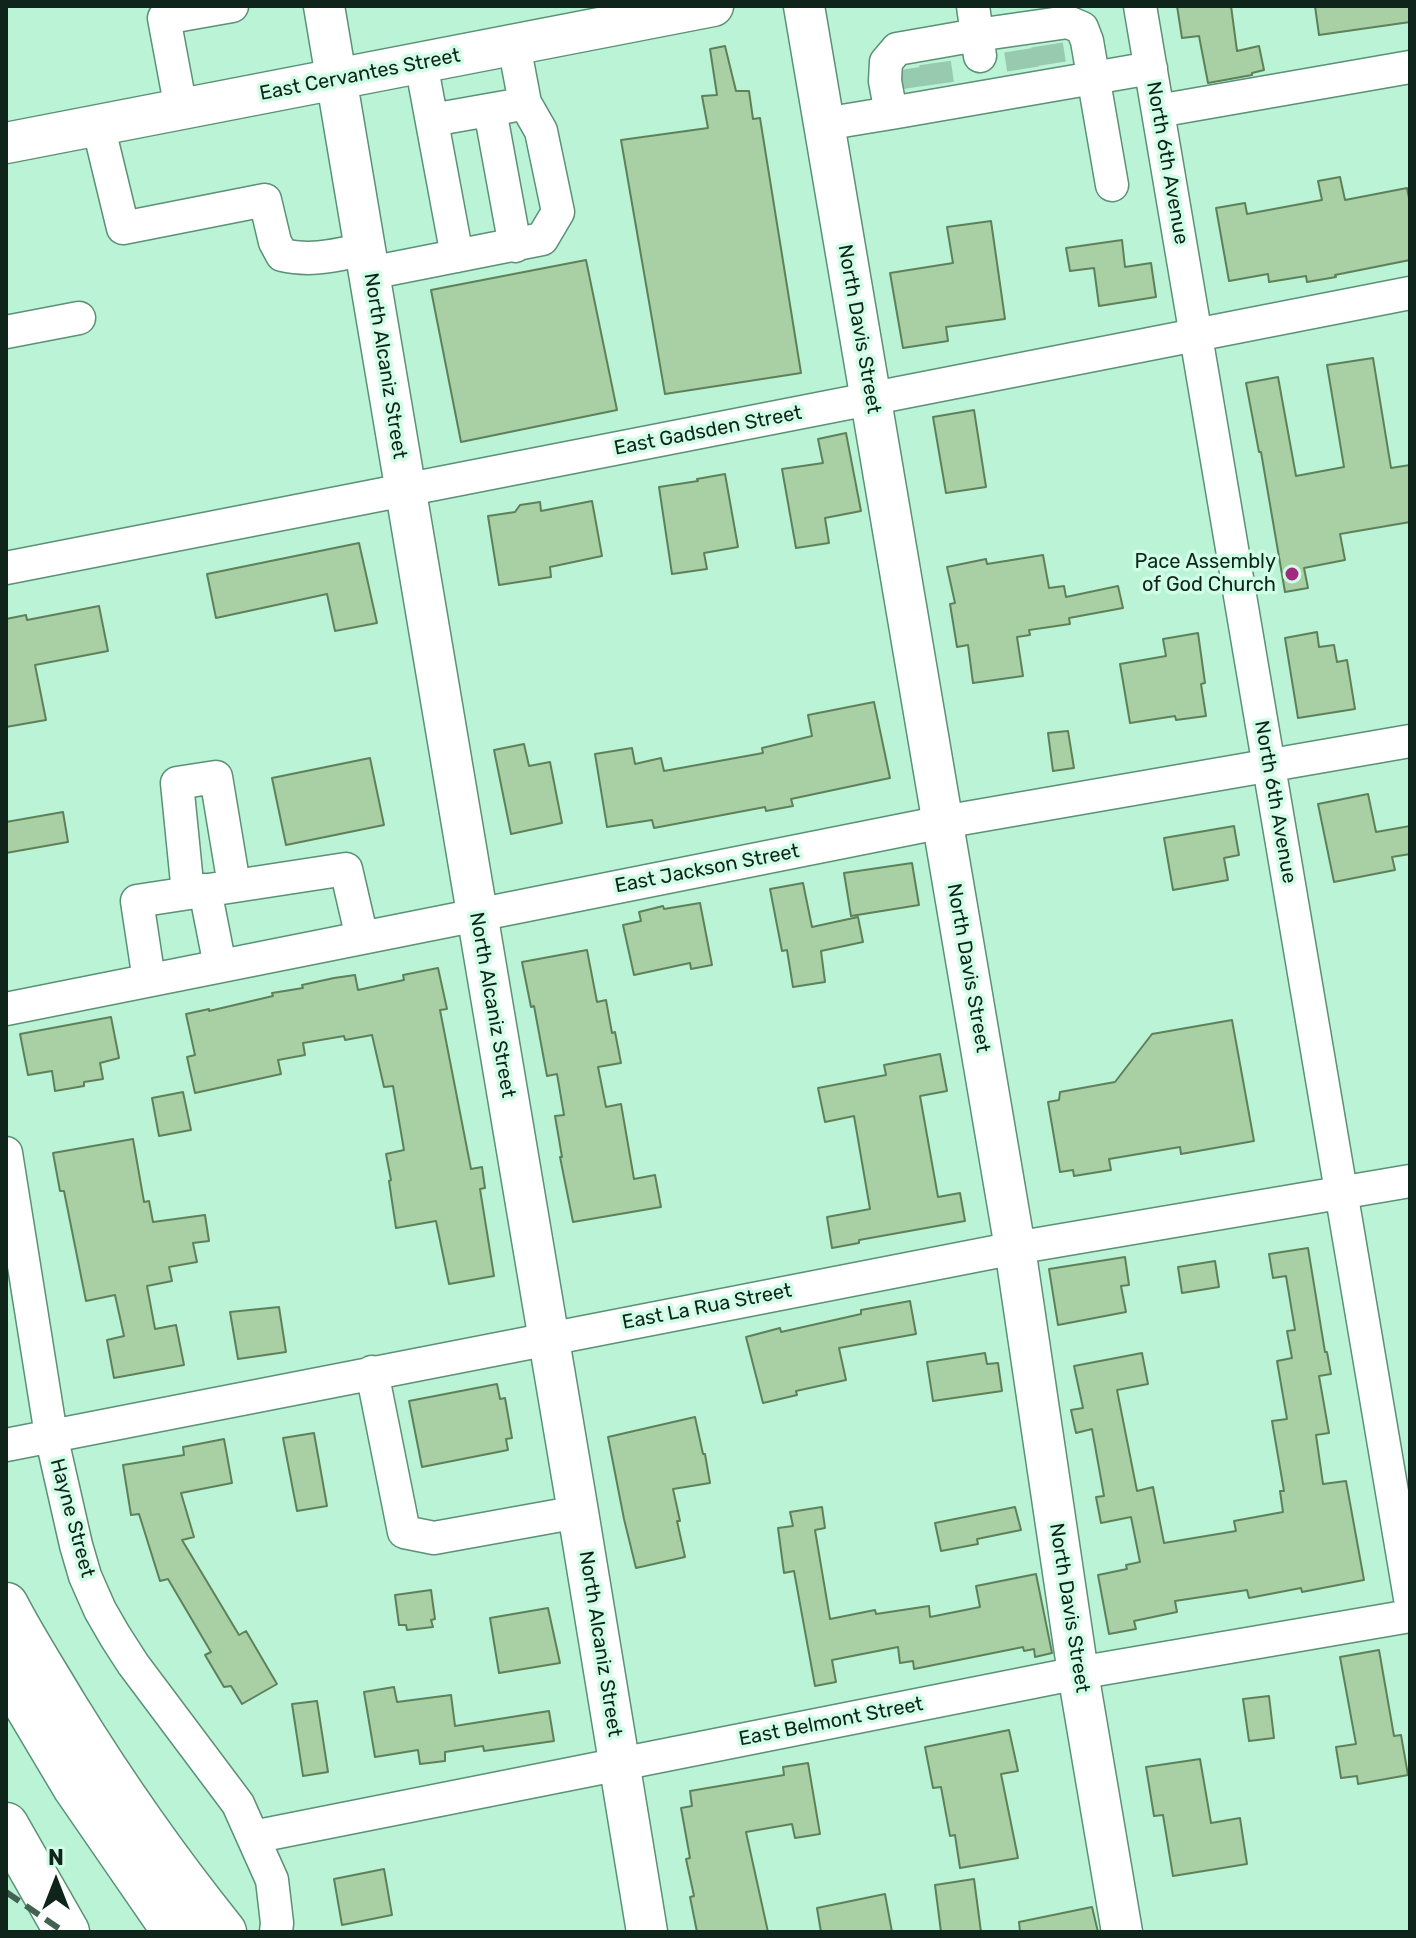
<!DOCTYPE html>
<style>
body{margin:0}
#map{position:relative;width:1416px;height:1938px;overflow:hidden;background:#baf3d5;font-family:Rubik,sans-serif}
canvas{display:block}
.frame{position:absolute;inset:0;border:8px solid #0f251b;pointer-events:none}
.north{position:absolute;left:16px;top:1842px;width:80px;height:80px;-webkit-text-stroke:6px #d0fde5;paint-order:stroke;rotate:0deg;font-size:22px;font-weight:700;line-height:32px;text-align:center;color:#0f251b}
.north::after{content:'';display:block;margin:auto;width:28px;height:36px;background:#0f251b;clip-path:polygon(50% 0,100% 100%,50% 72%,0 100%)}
</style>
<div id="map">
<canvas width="1416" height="1938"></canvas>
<div class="frame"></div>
<div class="north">N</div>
</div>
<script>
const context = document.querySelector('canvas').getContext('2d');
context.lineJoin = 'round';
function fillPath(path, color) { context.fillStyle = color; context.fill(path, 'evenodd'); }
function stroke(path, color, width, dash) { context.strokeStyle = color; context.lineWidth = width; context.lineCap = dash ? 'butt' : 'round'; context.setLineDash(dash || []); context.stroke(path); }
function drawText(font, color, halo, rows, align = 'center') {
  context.font = font + ' Rubik,sans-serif'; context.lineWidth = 7; context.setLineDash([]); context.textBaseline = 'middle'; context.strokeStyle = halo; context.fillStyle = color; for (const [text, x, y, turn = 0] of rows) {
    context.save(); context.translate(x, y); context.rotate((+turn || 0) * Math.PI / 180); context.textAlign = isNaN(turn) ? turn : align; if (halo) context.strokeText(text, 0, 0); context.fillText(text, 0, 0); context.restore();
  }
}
const building = new Path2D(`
 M1177,6H1231L1237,51L1259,46L1264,70L1252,73V75L1208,83L1199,36L1182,38Z
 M1315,6H1410V22L1319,35Z
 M725,46L736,91H749L753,119L760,118L801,373L665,394L621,140L708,128L702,96L717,95L710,49Z
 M1340,177L1345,200L1407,188L1410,203V260L1335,275L1336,277L1307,282L1306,276L1269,282L1268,274L1229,281L1216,208L1245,203L1247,214L1322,200L1318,181Z
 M991,221L1005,319L946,327L948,341L903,348L890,273L953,263L947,227Z
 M1122,240L1125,267L1151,263L1156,297L1099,306L1094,268L1070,271L1066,248Z
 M586,260L617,410L461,442L431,290Z
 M1373,358L1391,468L1410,465V522L1340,534L1345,560L1304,568L1308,588L1285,592L1261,452H1259L1246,383L1278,377L1296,476L1344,467L1327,365Z
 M974,410L986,487L946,493L933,417Z
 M846,433L861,511L825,518L829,543L796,548L782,469L823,463L818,439Z
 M725,474L738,547L704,553L707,569L672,574L659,487L698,481L697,479Z
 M592,501L602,556L550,567L551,577L499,585L488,516L515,512L520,505L540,502L541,511Z
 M359,543L377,623L335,631L327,594L216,618L207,574Z
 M1043,555L1049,588L1064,586L1066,597L1118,586L1123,608L1069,618L1070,624L1029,630L1030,635L1017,637L1023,676L973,683L968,645L957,647L950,604L955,603L947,567L986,559L987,564Z
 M99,606L108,651L35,665L46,720L6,727V619L26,615L27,620Z
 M1317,632L1319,647L1334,645L1337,662L1347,660L1355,709L1298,718L1285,638Z
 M1198,633L1205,683L1201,684L1206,716L1176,720L1175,716L1130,723L1120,664L1166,656L1163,639Z
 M874,702L890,778L791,799L793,806L766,811L765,807L654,828L652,820L607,827L595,754L632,748L635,764L661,758L664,771L763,753L762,748L812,736L808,715Z
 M1068,731L1074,768L1053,771L1048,733Z
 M524,744L529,766L550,762L562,823L511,834L494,750Z
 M370,758L384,825L286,845L272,778Z
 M1368,794L1376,832L1410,826V854L1392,857L1395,870L1334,882L1318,804Z
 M63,812L68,842L6,853V822Z
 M1234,826L1239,855L1224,858L1228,880L1173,890L1164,838Z
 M912,863L919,905L851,916L844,873Z
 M803,883L812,927L858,917L863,942L821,951L825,982L793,987L787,950L782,951L770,889Z
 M700,903L712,965L691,969L690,963L634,975L623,925L641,921L639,912L663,906L664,909Z
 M587,950L597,1002L606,1000L612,1033L615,1032L621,1063L598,1067L606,1107L621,1104L634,1179L655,1175L661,1207L573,1222L560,1157H562L555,1116L564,1115L557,1074L547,1076L534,1006L531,1007L522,962Z
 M438,968L447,1009L440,1010L471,1169L482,1167L485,1188L480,1189L494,1276L449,1284L436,1221L396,1228L389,1181L391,1180L386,1154L404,1150L393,1086L384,1087L372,1035L345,1040L344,1036L303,1043L305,1055L278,1060L281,1074L195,1093L187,1057L195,1055L186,1014L209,1009V1011L273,996L272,993L303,988L302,985L334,978L355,975L358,990L404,980L403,975Z
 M111,1017L119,1058L100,1063L103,1079L84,1082V1086L55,1091L52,1071L28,1075L20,1034Z
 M1232,1020L1254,1141L1181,1154L1180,1147L1109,1159L1111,1170L1074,1176L1073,1170L1060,1172L1048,1102L1059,1100L1060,1092L1115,1082L1152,1034Z
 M940,1054L947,1091L920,1096L938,1197L960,1193L965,1221L859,1240V1243L832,1248L827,1217L870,1209L854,1116L825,1122L818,1088L886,1075L884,1065Z
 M183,1092L191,1130L159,1136L152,1098Z
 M133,1139L144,1202L149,1201L153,1222L205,1215L209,1241L193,1243L197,1262L169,1267L172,1281L147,1286L155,1329L176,1325L184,1365L114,1378L107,1340L124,1336L115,1295L86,1301L64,1191H60L53,1153Z
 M1308,1248L1325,1352H1327L1331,1374L1319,1376L1329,1433L1316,1435L1323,1484L1346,1481L1364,1580L1302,1592L1301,1588L1249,1598L1247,1590L1175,1601L1177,1612L1134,1621L1136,1629L1109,1634L1098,1575L1127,1569L1126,1565L1140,1562L1131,1517L1101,1523L1096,1497L1104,1496L1092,1429L1076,1433L1071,1410L1083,1408L1074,1366L1142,1353L1148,1384L1117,1390L1137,1491L1153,1487L1164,1543L1236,1531L1234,1521L1283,1512L1280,1491H1284L1272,1421L1287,1419L1277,1361L1292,1358L1287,1331L1295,1330L1286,1276L1273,1278L1269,1254Z
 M1125,1257L1129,1285L1121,1286L1126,1312L1058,1325L1049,1269Z
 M1215,1261L1219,1287L1182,1293L1178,1267Z
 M910,1301L916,1334L839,1348L846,1380L796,1391L797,1395L763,1403L746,1337L780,1328L781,1332L861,1314V1310Z
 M279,1307L286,1352L238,1359L230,1312Z
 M985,1353L987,1364L998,1363L1002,1391L933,1401L927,1362Z
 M497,1384L500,1399L505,1398L512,1438L506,1439L508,1450L422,1467L409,1401Z
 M695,1417L703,1454H705L710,1483L673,1489L680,1521H677L685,1557L636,1568L624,1519L608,1437Z
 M314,1433L327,1506L297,1511L283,1438Z
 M224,1439L232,1483L181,1493L194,1537L182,1540L239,1635L246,1631L277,1684L242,1704L231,1686L224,1687L205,1655L211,1652L168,1579L160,1581L139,1514L131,1515L123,1465L184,1455L183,1447Z
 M822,1507L825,1528L815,1530L830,1619L875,1610L876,1614L929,1606L930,1617L980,1607L976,1586L1036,1574L1052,1653L1035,1657L1034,1649L1024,1651L1023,1647L914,1669L913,1661L900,1663L898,1647L832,1660L836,1682L815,1686L794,1571L784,1573L778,1528L793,1526L790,1512Z
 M1015,1507L1021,1530L977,1539L978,1544L941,1551L935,1523Z
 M431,1590L435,1619L431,1620L433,1627L407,1630L406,1625H399L395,1595Z
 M548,1608L560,1663L499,1673L490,1618Z
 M1379,1650L1394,1736L1401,1735L1408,1775L1358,1784L1357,1776L1341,1778L1336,1747L1356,1744L1340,1657Z
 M394,1687L397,1702L451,1695L455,1726L549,1711L554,1741L484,1751L483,1746L445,1752V1761L420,1764L418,1750L375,1757L364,1692Z
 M1269,1696L1274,1738L1249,1741L1243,1699Z
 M317,1701L328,1772L303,1776L292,1704Z
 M1009,1730L1018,1771L1001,1774L1018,1858L960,1868L955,1835L950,1836L941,1787L933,1788L925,1747Z
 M1200,1759L1211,1823L1240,1818L1247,1864L1173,1876L1163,1815L1154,1816L1146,1767Z
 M808,1763L820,1834L795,1838L792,1824L746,1832L768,1932H697L690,1897L694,1896L686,1859L690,1858L681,1808L692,1806L690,1791L784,1775L783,1767Z
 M384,1869L392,1915L342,1925L334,1879Z
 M974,1879L981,1932H941L935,1885Z
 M885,1894L892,1932H821L817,1908Z
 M1092,1907L1098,1932H1020L1019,1922Z`);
const minorTunnel = new Path2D(`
 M1047,45L1050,64
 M1020,50L1023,69
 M935,63L938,84
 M907,69L910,88`);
const minor = new Path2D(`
 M1140,6L1410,1598
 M980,56L977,35L1068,22L1082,28L1087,41L1112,185
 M421,63L457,256
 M181,109L164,18L232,6
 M490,110L515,246
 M1158,111L1410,67
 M891,113L1151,68
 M432,120L511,106
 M824,124L891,113L885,81L886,62L897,49L977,35L973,6
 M98,125L123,228L265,200L275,242L282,255C312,262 336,255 366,249
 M370,273L542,239L558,212L541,131L525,103L514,45
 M6,332L79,318
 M6,568L1410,293
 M205,890L220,966
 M188,893L177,783L216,777L234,885
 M149,980L137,901L346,869L362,938
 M6,1009L943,822L1410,741
 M6,1153L51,1435L76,1545L85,1576L100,1610L115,1636L133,1664L238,1804L272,1880L277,1923L276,1932
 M372,1372L404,1532L434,1538L578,1512
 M6,1445L1015,1248L1410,1181
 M253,1837L1078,1673L1410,1616`);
const major = new Path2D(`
 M324,6L578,1512L647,1932
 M804,6L1015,1248L1078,1673L1122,1932
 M6,143L713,6`);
const highway = new Path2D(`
 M6,1605C24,1640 45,1672 65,1706C113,1784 166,1860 224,1932
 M6,1671L75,1787L175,1932
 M6,1825L67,1932`);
const rail = new Path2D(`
 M6,1892L64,1932`);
const markers = [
 [1292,574,8,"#a22980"]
];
const streetNames = [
 ["East Cervantes Street",360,75,-11],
 ["North 6th Avenue",1167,163,80],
 ["North Davis Street",859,329,80],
 ["North Alcaniz Street",385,366,81],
 ["East Gadsden Street",708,431,-11],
 ["North 6th Avenue",1275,802,80],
 ["East Jackson Street",707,869,-11],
 ["North Davis Street",968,968,80],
 ["North Alcaniz Street",492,1005,80],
 ["East La Rua Street",707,1307,-11],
 ["Hayne Street",72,1518,75],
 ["North Davis Street",1069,1608,81],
 ["North Alcaniz Street",600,1644,81],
 ["East Belmont Street",831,1722,-11]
];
const poiNames = [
 ["Pace Assembly",1276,562],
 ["of God Church",1276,585]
];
fillPath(building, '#a9cfa4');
stroke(building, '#5e815a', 2);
stroke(minorTunnel, '#98cab0', 32, [32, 16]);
stroke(minor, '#5b9176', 35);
stroke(major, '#5b9176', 43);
stroke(highway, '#5b9176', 47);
stroke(minor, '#fff', 32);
stroke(major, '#fff', 40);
stroke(highway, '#fff', 44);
stroke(rail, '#426252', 6, [16, 8]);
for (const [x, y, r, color] of markers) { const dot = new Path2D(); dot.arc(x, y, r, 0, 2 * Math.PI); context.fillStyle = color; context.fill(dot); stroke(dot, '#d0fde5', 3); }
drawText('20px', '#0f251b', '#d0fde5', streetNames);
drawText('20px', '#0f251b', '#d0fde5', poiNames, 'right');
</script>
